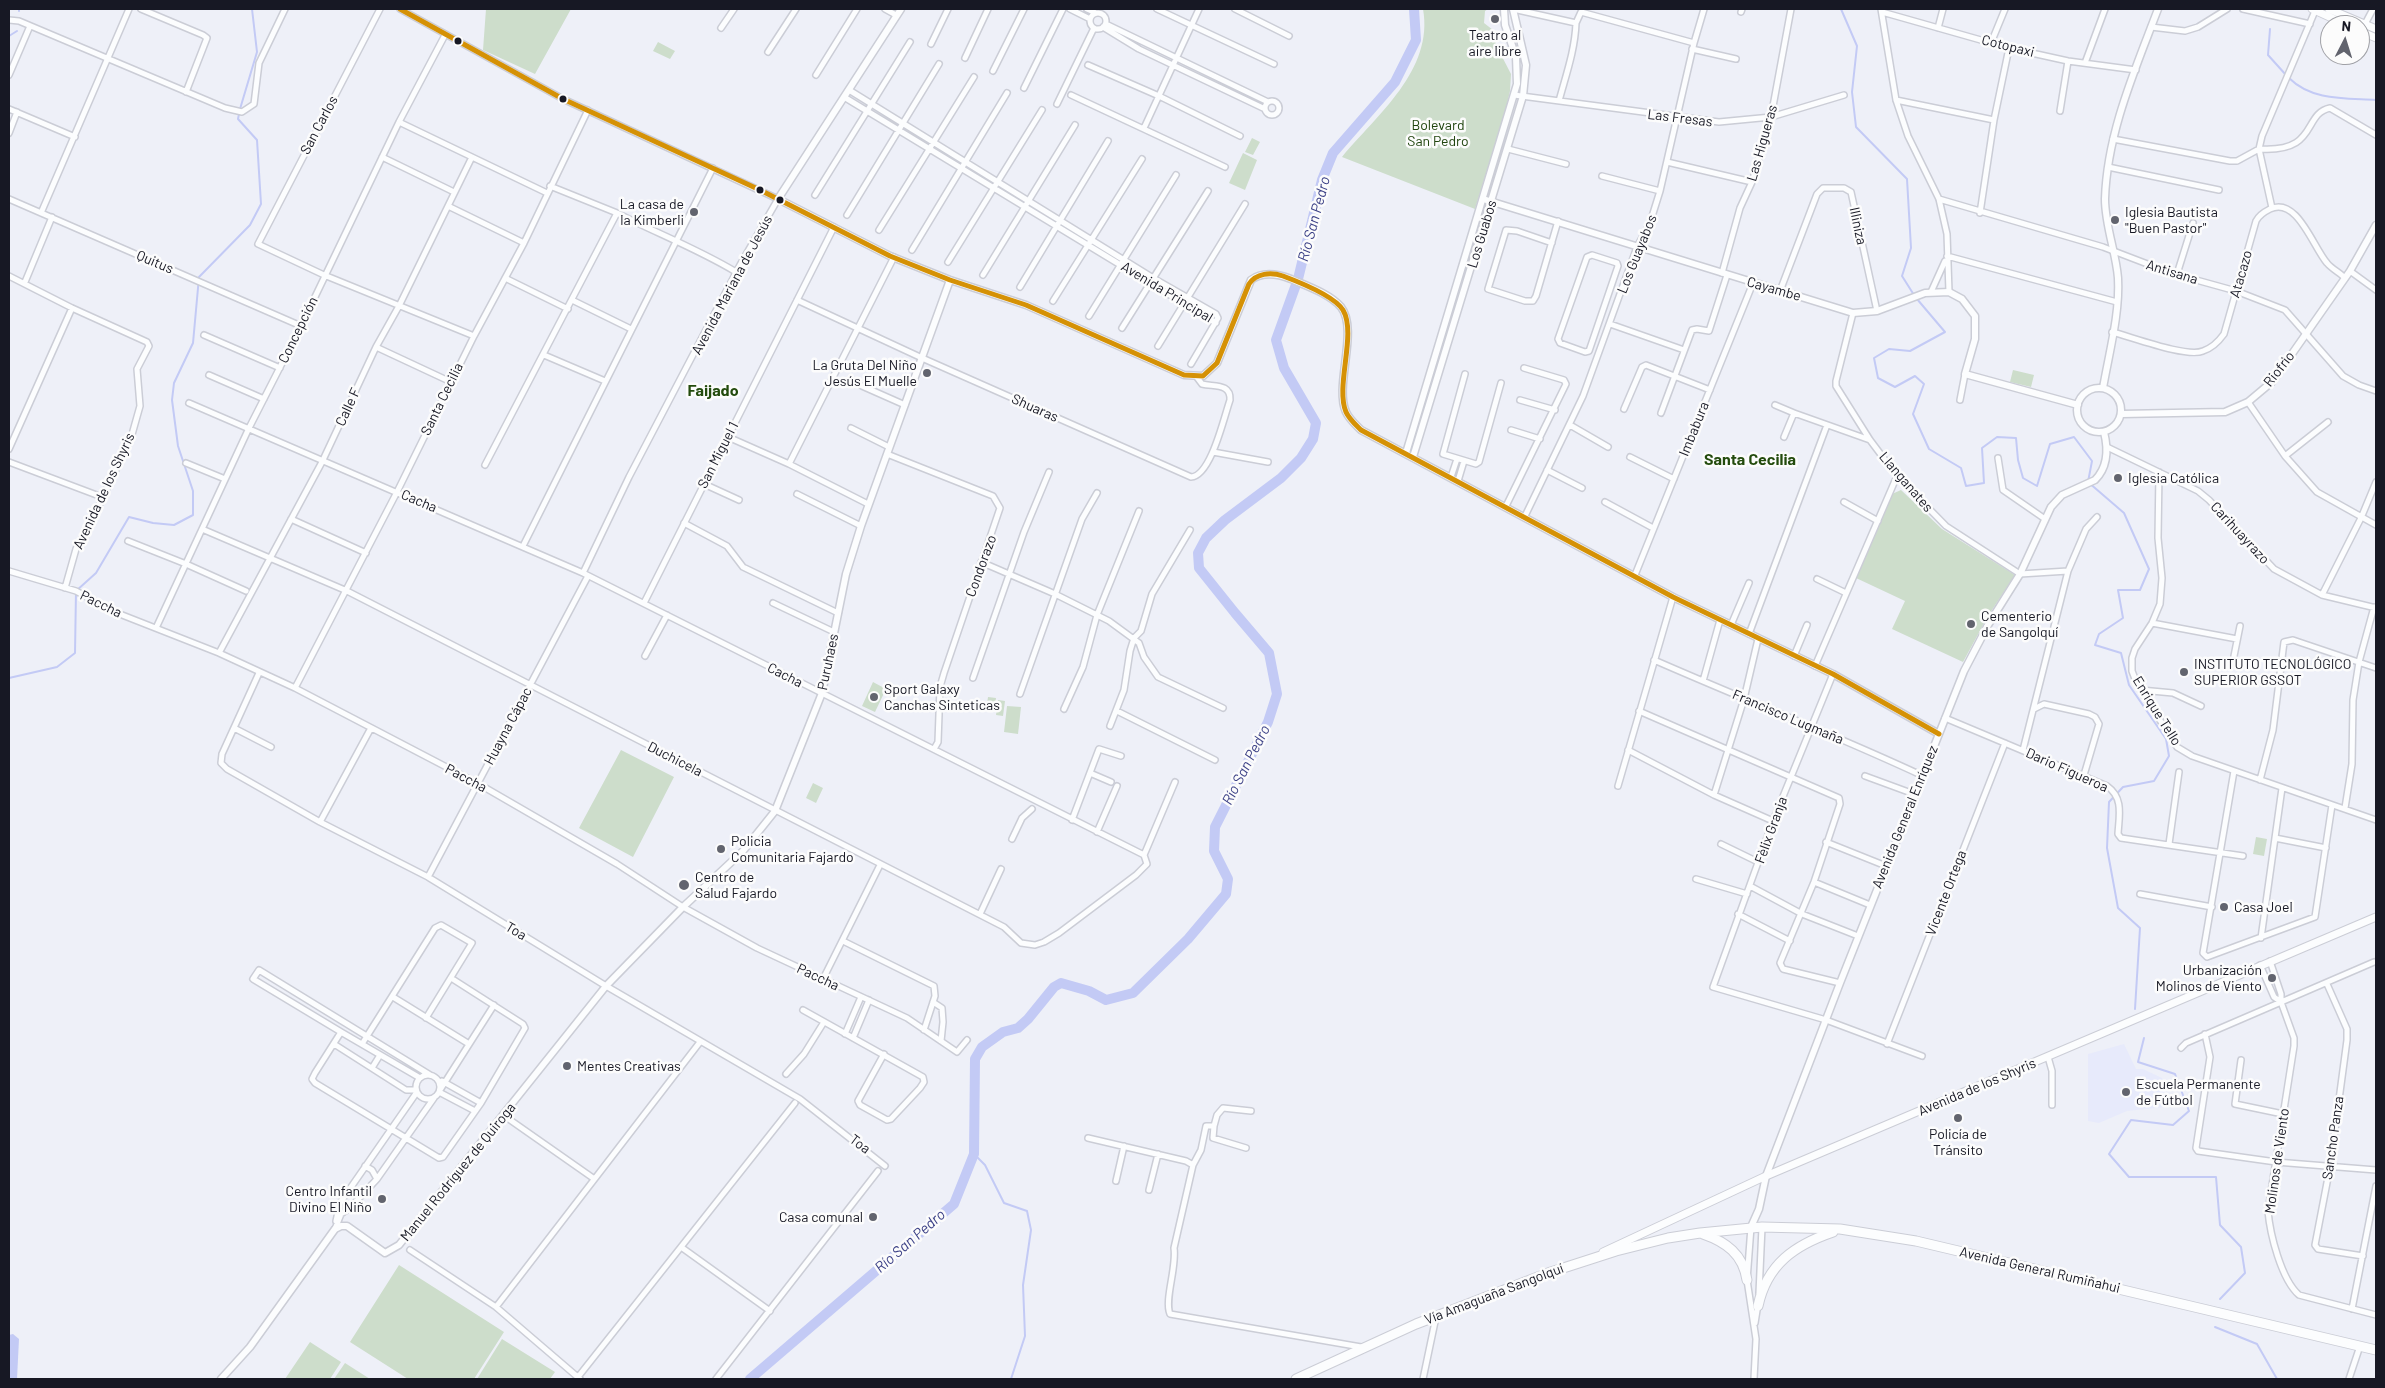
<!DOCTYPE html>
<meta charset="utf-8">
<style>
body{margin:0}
#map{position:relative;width:2385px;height:1388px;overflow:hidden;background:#eef0f8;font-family:Barlow,sans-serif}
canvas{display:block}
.frame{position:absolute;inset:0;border:10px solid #171824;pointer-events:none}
.north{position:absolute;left:2320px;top:15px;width:50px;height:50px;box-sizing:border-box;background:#fcfcfc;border:1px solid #a0a1a6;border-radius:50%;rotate:5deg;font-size:14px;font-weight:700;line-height:20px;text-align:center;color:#171824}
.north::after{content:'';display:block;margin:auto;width:18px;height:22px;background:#62646e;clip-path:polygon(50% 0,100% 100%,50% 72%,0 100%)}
</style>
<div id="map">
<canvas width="2385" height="1388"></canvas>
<div class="frame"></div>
<div class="north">N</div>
</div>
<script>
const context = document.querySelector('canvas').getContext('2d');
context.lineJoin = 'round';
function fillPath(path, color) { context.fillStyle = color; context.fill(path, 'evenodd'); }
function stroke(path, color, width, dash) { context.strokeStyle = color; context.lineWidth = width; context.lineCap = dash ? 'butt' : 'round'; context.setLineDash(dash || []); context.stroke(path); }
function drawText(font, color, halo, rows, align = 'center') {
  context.font = font + ' Barlow,sans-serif'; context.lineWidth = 5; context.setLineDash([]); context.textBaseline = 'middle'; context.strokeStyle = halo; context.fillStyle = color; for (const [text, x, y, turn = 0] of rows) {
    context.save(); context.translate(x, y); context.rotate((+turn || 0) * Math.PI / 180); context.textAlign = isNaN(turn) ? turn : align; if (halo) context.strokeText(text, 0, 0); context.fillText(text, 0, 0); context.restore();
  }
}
const built = new Path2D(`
 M2124,1044L2136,1069H2143L2162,1078L2165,1107L2127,1111L2099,1123L2088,1121V1054Z`);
const green = new Path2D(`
 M486,9H571L535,74L483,50Z
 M1423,9H1488L1485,11L1484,23L1493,30L1496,45L1511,74L1510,91L1505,113L1475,209L1342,157C1377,115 1434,70 1423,9Z
 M658,42L675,51L670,59L653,51Z
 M1252,138L1260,142L1253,155L1245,152Z
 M1243,153L1257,160L1245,190L1229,183Z
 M2013,370L2034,375L2031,387L2010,382Z
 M1901,490L1942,529L2015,575L1988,616L1963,662L1892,629L1905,601L1856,578L1892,494Z
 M873,682L886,689L875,712L862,706Z
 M988,697L996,698L994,712L986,711Z
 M998,700L1005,701L1003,716L996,715Z
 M1007,706L1021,707L1018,734L1004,732Z
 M621,750L674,777L633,857L579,828Z
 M813,783L823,788L816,803L806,798Z
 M2256,837L2267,839L2264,856L2253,854Z
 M399,1265L504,1332L474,1379H408L350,1342Z
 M502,1339L555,1372L550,1379H477Z
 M310,1342L341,1362L330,1379H285Z
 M345,1363L370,1379H334Z`);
const water = new Path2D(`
 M13,1334L19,1339L17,1379H9V1335Z`);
const stream = new Path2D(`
 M1841,9L1857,46L1852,92L1856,127L1907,179L1911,248L1902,276L1914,295
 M19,11V9
 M2270,29L2268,55L2286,75
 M9,36L17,31
 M2289,78C2312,101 2346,98 2376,100
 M240,109L257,52L252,9
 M1917,299L1945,332L1910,351L1889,349L1874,358L1878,378L1895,387L1915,376L1924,384L1913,414L1929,449L1961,468L1966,486L1984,483L1982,448L1997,437L2016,438L2018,460L2023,478L2037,486L2050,444L2074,437L2092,461L2088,482L2124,513L2149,569L2140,590H2118L2123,618L2099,634L2095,645L2121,653L2129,685L2166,739L2169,756L2154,781L2123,787L2109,802L2107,848L2118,908L2140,928L2135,1009
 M9,678L57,667L75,653L76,591L96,573L129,517L153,523L174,525L193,515V491L178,446L172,400L174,383L193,343L199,277L250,225L261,204L257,140L238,119L239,114
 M2144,1038L2138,1062L2175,1074L2189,1111L2173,1125L2131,1120L2109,1154L2129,1177H2216L2220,1225L2241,1247L2245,1273L2220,1299
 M974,1154L985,1165L1004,1203L1027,1211L1031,1230L1023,1285L1025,1336L1011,1379
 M2215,1327L2257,1344L2277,1379`);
const river = new Path2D(`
 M750,1379L954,1204L974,1154L975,1059L982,1047L1003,1032L1018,1028L1028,1019L1054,987L1061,983L1089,991L1106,1000L1133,993L1188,939L1226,894L1228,879L1214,851L1215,827L1268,722L1277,694L1269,653L1235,613L1199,568L1198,553L1206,538L1225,520L1281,478L1301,458L1313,439L1316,423L1284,368L1276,340L1298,279L1322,180L1333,153L1395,82L1416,40L1414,9`);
const minor = new Path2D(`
 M141,9L203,35L207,38L186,92
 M380,9L258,244L324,275L474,336
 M400,9L563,99L778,199L740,265L629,477L583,573
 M885,9L896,15
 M1070,9L1090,19
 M1087,9L1096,13
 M1157,9L1274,64
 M1235,9L1289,36
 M1513,9L1576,23L1581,12L1694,43
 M1881,9L1896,100L1908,136L1939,199L1947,234L1949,292
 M2243,9L2310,24
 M1741,12L1742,9
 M1882,12L2009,48L2068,61L2136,70
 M1090 21a8 8 0 1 1 16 0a8 8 0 1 1-16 0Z
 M9,20L19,21L225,108L242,112L254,104L259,63L285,9
 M1106,24L1268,102
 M2365,24L2373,9
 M1103,27L1139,49L1265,109
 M2151,27L2185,31L2198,27L2227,9
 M721,28L734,9
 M1938,28L1943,9
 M1991,43L2005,9
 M931,44L948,9
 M1692,49L1736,59
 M768,52L796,9
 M965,58L988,9
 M2085,63L2105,9
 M1088,65L1159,96L1240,136
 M993,71L1024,9
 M9,75L30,26
 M816,75L857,9
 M1024,88L1063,9
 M849,90L1153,278L1216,314L1218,318L1191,364
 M1071,95L1225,167
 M1514,95L1719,122L1771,117L1844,95
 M844,97L1216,323
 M1896,100L1994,120
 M1559,101C1566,75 1575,50 1576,23
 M1265 108a7 7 0 1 1 14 0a7 7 0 1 1-14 0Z
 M1057,104L1094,28
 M9,109L75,137
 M2060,111L2068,61
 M399,122L547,193
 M1144,128L1199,9
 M9,133L17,112
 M2113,139L2230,161H2237L2259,149
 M1508,149L1566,164
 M2259,149C2319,153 2302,114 2330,108L2376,135
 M382,157L454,192
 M1667,162L1752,182
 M2108,167L2219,190
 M1602,176L1660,191
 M550,186L617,213
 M815,195L910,42
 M9,199L301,326
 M1939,199L2103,247L2171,273L2236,291L2285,310L2343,376L2359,385L2376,391
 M448,206L524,243
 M2272,208L2259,149L2262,136L2315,11
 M41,213L129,9
 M1980,213L1994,120L2009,48
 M847,215L939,64
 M879,230L974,77
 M1552,243L1517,231L1506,230L1488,289L1525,301H1533L1536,296L1558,221
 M912,250L1007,93
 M1592,255L1617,263L1618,266L1589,351L1585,352L1560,343L1558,339L1587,257Z
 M1947,256L2117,302
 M948,262L1042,110
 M2350,271L2376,290
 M1722,273L1740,208L1752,182L1771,117L1791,9
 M2177,274L2193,223
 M983,275L1075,125
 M9,276L72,308L147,342L149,346L137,369L140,406L131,438L92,520L76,549L65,588
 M505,278L568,309
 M25,282L52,217
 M1020,287L1108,141
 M1780,291L1817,194L1823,188H1844L1851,192L1877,311
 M1931,292L1945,261
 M572,300L631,329
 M797,300L922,358L1191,477C1211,476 1224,417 1230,400C1231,383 1214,387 1202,384L1196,376
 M1053,301L1142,159
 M1853,313L1836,381V386L1870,440L1897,476L1946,526L2020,574L2068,571
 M1089,316L1176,175
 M1610,324L1684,350
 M1122,328L1208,191
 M2112,332C2132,337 2187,358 2203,351C2212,348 2219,341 2224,334L2256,221C2259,215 2264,212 2270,209C2297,196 2313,247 2327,263C2332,269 2340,273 2345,278
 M204,335L280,368
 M1158,346L1245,204
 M376,347L451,382
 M544,355L605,381
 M1465,374L1443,454L1476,464L1479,462L1501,383
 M209,375L264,399
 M862,386L905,405
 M1520,400L1555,410
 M1960,400L1965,374
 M2248,402L2285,456L2317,492L2376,525
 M189,403L583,573L1144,855L1147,864L1136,875L1059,933L1044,942L1035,945L1021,943L1004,927L347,591L202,529
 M1775,405L1794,413
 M1624,409L1642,367L1646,365L1710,390
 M1661,413L1692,330L1697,329L1709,331L1727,275
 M1570,425L1608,447
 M851,428L889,447
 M1511,430L1540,439
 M728,437L789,464L868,504
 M1784,437L1794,413L1870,440
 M2107,447L2198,491L2209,500L2274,569L2322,595L2376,608
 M9,449L72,308
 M1213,452L1268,462
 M887,454L993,496L1000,508L944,673L940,687L938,742L934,749
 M2285,456L2328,422
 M1630,457L1674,479
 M1998,458L2003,490L2045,519
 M9,462L102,497
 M186,463L225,479
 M789,464L894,257
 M485,465L617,213C656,233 698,249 736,272
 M1547,470L1582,488
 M2159,472L2158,538L2162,578L2160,604L2152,623L2135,649L2132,658V671L2137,684L2177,747L2192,756L2376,820
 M1451,477L1457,459
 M1458,481L1464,461
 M704,484L739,500
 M797,494L861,526
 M1605,502L1653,528
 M1844,502L1878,521
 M1506,506L1566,384L1564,380L1524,368
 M1525,516L1583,396L1637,247L1650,223L1660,191L1694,43L1704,9
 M291,519L366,553
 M684,523L727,546L743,567L838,613
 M128,541L186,564L246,591
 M523,546L713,168
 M981,562L1055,594L1109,621L1139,643L1144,657L1158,677L1223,708
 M9,571L76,591L112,611L219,653L295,688L477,783L617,864L683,907L757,948L907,1018L957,1052L967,1040
 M1635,575L1753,283
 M1817,579L1846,593
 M2322,595L2361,518L2376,482
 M644,603L834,227
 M773,603L834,632
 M2152,623L2237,639
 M1731,625L1749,583
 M156,628L249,428L301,326L399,122L445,35
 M1749,634L1827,425
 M219,653L322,462L376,347L399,306L472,157
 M645,656L667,615
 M1794,656L1807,625
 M2234,656L2240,626
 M1654,660C1743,699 1833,734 1921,775
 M1815,666L1897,476
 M259,673L222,754L221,763L227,769L320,822L428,877L606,986L800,1099L885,1166
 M1833,674L1773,821L1713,987L1826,1020L1922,1056
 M973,678L1024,532L1049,472
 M1703,681L1720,620
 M295,688L397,492L474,336L524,243L588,110
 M2141,690L2173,693L2201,706
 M1020,694L1082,519L1097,493
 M1064,709L1083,667L1097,615L1139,511
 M2034,709L2044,704L2089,714L2095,717L2099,724L2084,775
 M1117,711L1215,760
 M1639,711L1839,798L1840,804L1814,882L1780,963L1783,969L1840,983
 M1945,718L2107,786C2124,798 2119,816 2118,834L2121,838L2243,856
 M1110,726L1124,690L1130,651L1134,638L1141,631L1152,594L1190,530
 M234,728L271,747
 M1628,750L1714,795L1773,821
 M2023,750L2068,571L2086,529L2097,517
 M2234,771L2203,953L2207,957L2315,917L2332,805
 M1090,773L1111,782
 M1865,776L1914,794
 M2260,780L2273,730L2284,642L2293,640L2376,668
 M1618,786L1673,597
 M1714,795L1744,699L1758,639
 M2345,808L2352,764L2353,700L2359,662L2374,607
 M1072,820L1099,749L1121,756
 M320,822L371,728
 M1097,832L1117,786
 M2275,838L2326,848
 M1012,839L1022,818L1032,809
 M1826,842L1886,866
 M1721,844L1758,862
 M2169,844L2179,772
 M1144,855L1175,782
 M428,877L588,576
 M1696,879L1747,894
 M1814,882L1870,905
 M1750,886L1802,914L1858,936
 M2140,894L2212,907
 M980,914L1001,869
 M1738,914L1790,941
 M2261,938L2282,788
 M843,941L934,986L935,996L924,1030
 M2270,961L2281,994V1002L2294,1038V1046L2268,1211C2270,1234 2281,1279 2299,1295L2376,1315
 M2260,965L2274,997L2281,1002
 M823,979L880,865
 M2327,984L2347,1029V1040L2330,1167L2315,1245L2318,1249L2363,1256
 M393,997L469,1044
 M933,1002L942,1008L943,1022L941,1041
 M803,1010L923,1077L924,1082L920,1088L891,1119L887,1120L860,1105L858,1101L884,1054
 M341,1032L420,1078
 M845,1034L861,997
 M2205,1034L2210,1057L2196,1148L2198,1151L2276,1162L2376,1170
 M853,1038L869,1000
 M334,1044L406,1090H416
 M362,1044L435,928L441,925L472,943L426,1018
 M1887,1044L2005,743
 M2181,1048L2186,1043L2374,962
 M2048,1057L2052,1071V1105
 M2241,1060L2235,1104L2283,1114
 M372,1068L380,1055
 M786,1074L804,1054L824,1022
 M416 1087a12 12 0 1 1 24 0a12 12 0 1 1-24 0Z
 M430,1075L259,970L253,979L341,1032L315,1073L312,1079L315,1083L439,1158L443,1157L481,1103L525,1028L523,1024L451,978
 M442,1081L481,1103
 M440,1090L494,1005
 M439,1092L475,1111
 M503,1115L593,1178
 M1214,1126L1213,1138L1246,1148
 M1088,1138L1186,1161L1193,1165L1174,1248C1177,1267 1164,1300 1170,1314L1361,1347
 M1193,1165L1201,1150L1206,1126H1214L1217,1115L1223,1108L1251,1111
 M365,1166L372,1170L377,1179
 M1116,1181L1124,1146
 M1149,1190L1158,1154
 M336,1221L340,1203L417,1092
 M1751,1227L1747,1280L1756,1339L1754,1379
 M335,1229L341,1214L350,1208L377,1179L434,1098
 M681,1247L770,1311
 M410,1250L496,1307L580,1379
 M1759,1293L1762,1227
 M496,1307L700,1042
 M2352,1309L2376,1186
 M1755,1323L1758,1304
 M578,1377L795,1103
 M716,1379L878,1171
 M1423,1379L1436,1317
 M2349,1379L2360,1346`);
const tertiary = new Path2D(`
 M901,9L778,199L890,256L950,280L1026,305L1184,375L1203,376L1217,363L1251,280C1263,271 1278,274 1291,279C1307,286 1330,294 1341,307C1359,330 1334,386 1346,412C1349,419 1356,425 1361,430L1673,597L1833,674L1939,734
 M1483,199L1853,313L1877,311L1925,293L1949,292L1962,299L1975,316V339L1965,374L2078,405
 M2077 410a22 22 0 1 1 44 0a22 22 0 1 1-44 0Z
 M2103,388C2109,353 2120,314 2118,278C2116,252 2105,226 2105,199C2107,133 2135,70 2158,9
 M2122,414L2225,412L2248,402L2273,381L2350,271L2376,225
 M1406,453L1517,84L1516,57L1505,25L1504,9
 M1413,457L1523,96L1526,65L1513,9
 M1751,1227L1759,1209L1766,1176L1840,983L1964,671L1988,625L2020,574L2051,507L2062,495L2095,480C2108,467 2108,448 2104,432
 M221,1379L250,1347L335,1229L341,1226H347L385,1253L399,1245L606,986L683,907L743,851L775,811L822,693L846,574L861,526L950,280`);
const secondary = new Path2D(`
 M2312,9L2347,25
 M2329,9L2376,29
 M2360,31L2376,38
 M1603,1252L1766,1176L2376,917`);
const trunk = new Path2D(`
 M1703,1234C1726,1242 1743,1254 1747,1280
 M1758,1306C1767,1264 1795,1245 1833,1232
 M1296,1379L1416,1324L1551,1272L1616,1251L1668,1238L1700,1233L1762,1227L1840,1229L1916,1241L2376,1350`);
const bus1 = new Path2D(`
 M400,9L563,99L760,190L890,256L950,280L1026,305L1184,375L1203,376L1217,363L1249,284C1256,273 1271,272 1283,276C1299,282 1334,296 1343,310C1357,334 1335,386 1346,412C1349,419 1356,425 1361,430L1673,597L1833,674L1939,734`);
const markers = [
 [1495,19,5,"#62646e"],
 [458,41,4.5,"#171824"],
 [563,99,4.5,"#171824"],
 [760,190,4.5,"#171824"],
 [780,200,4.5,"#171824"],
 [694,212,5,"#62646e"],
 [2115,220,5,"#62646e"],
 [927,373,5,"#62646e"],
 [2118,478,5,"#62646e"],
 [1971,624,5,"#62646e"],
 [2184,672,5,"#62646e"],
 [874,697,5,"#62646e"],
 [721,849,5,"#62646e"],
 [684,885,6,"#62646e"],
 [2224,907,5,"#62646e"],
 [2272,978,5,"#62646e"],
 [567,1066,5,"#62646e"],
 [2126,1092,5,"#62646e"],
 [1958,1118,5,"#62646e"],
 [382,1199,5,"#62646e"],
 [873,1217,5,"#62646e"]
];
const poiNames = [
 ["Teatro al",1495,35,"center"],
 ["aire libre",1495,51,"center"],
 ["La casa de",684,204,"right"],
 ["la Kimberli",684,220,"right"],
 ["Iglesia Bautista",2125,212],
 ["\"Buen Pastor\"",2125,228],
 ["La Gruta Del Niño",917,365,"right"],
 ["Jesús El Muelle",917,381,"right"],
 ["Iglesia Católica",2128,478],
 ["Cementerio",1981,616],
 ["de Sangolquí",1981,632],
 ["INSTITUTO TECNOLÓGICO",2194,664],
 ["SUPERIOR GSSOT",2194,680],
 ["Sport Galaxy",884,689],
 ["Canchas Sinteticas",884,705],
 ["Policia",731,841],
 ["Comunitaria Fajardo",731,857],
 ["Centro de",695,877],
 ["Salud Fajardo",695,893],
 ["Casa Joel",2234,907],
 ["Urbanización",2262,970,"right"],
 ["Molinos de Viento",2262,986,"right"],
 ["Mentes Creativas",577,1066],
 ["Escuela Permanente",2136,1084],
 ["de Fútbol",2136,1100],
 ["Policía de",1958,1134,"center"],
 ["Tránsito",1958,1150,"center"],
 ["Centro Infantil",372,1191,"right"],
 ["Divino El Niño",372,1207,"right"],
 ["Casa comunal",863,1217,"right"]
];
const streetNames = [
 ["Cotopaxi",2008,46,14],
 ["Las Fresas",1680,118,7],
 ["San Carlos",319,125,-62],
 ["Las Higueras",1762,143,-74],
 ["Illiniza",1858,226,78],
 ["Los Guabos",1482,234,-73],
 ["Los Guayabos",1637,254,-68],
 ["Quitus",155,262,23],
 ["Antisana",2172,272,17],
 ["Atacazo",2241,274,-74],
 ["Avenida Mariana de Jesús",732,285,-62],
 ["Cayambe",1774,289,16],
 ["Avenida Principal",1167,292,31],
 ["Concepción",298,330,-64],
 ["Riofrìo",2279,369,-52],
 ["Santa Cecilia",442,399,-64],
 ["Calle F",348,407,-65],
 ["Shuaras",1035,408,24],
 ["Imbabura",1694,429,-68],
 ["San Miguel 1",718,455,-63],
 ["Llanganates",1906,482,49],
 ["Avenida de los Shyris",104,491,-65],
 ["Cacha",419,501,23],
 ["Carihuayrazo",2240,533,47],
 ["Condorazo",981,566,-70],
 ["Paccha",101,604,26],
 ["Puruhaes",828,662,-78],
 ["Cacha",785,675,27],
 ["Enrique Tello",2157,711,58],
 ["Francisco Lugmaña",1788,717,23],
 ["Huayna Cápac",508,726,-62],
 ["Duchicela",675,759,27],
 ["Dario Figueroa",2067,770,24],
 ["Paccha",466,778,28],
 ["Avenida General Enríquez",1905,817,-68],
 ["Fèlix Granja",1771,830,-70],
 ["Vicente Ortega",1946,893,-69],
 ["Toa",516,931,31],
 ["Paccha",818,977,25],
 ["Avenida de los Shyris",1977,1087,-23],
 ["Sancho Panza",2333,1138,-82],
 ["Toa",860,1144,37],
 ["Molinos de Viento",2277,1161,-82],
 ["Manuel Rodríguez de Quiroga",458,1172,-51],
 ["Avenida General Rumiñahui",2040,1270,13],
 ["Vía Amaguaña Sangolquí",1494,1294,-21]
];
const parkNames = [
 ["Bolevard",1438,125],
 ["San Pedro",1438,141]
];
const waterNames = [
 ["Río San Pedro",1314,219,-75],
 ["Río San Pedro",1246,765,-63],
 ["Río San Pedro",910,1241,-41]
];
const quarterNames = [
 ["Faijado",713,391],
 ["Santa Cecilia",1750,460]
];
fillPath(built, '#e7eafb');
fillPath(green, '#cdddcb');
fillPath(water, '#c3caf5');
stroke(stream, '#c3caf5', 2);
stroke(river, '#c3caf5', 10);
stroke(minor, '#cbcdd6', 8);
stroke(tertiary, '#cbcdd6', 9);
stroke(secondary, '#cbcdd6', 9);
stroke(trunk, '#cbcdd6', 11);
stroke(minor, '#fcfdfe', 5);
stroke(tertiary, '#fcfdfe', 6);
stroke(secondary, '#fcfdfe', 7);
stroke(trunk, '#fcfdfe', 9);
stroke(bus1, '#d59105', 5);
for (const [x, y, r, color] of markers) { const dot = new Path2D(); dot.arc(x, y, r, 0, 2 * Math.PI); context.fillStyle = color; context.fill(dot); stroke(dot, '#fcfcfc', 2); }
drawText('14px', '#171824', '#fcfcfc', poiNames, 'left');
drawText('14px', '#171824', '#fcfcfc', streetNames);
drawText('14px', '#20440e', '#fcfcfc', parkNames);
drawText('italic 15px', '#3d4287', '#fcfcfc', waterNames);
drawText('bold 16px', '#234b0d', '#fcfcfc', quarterNames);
</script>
